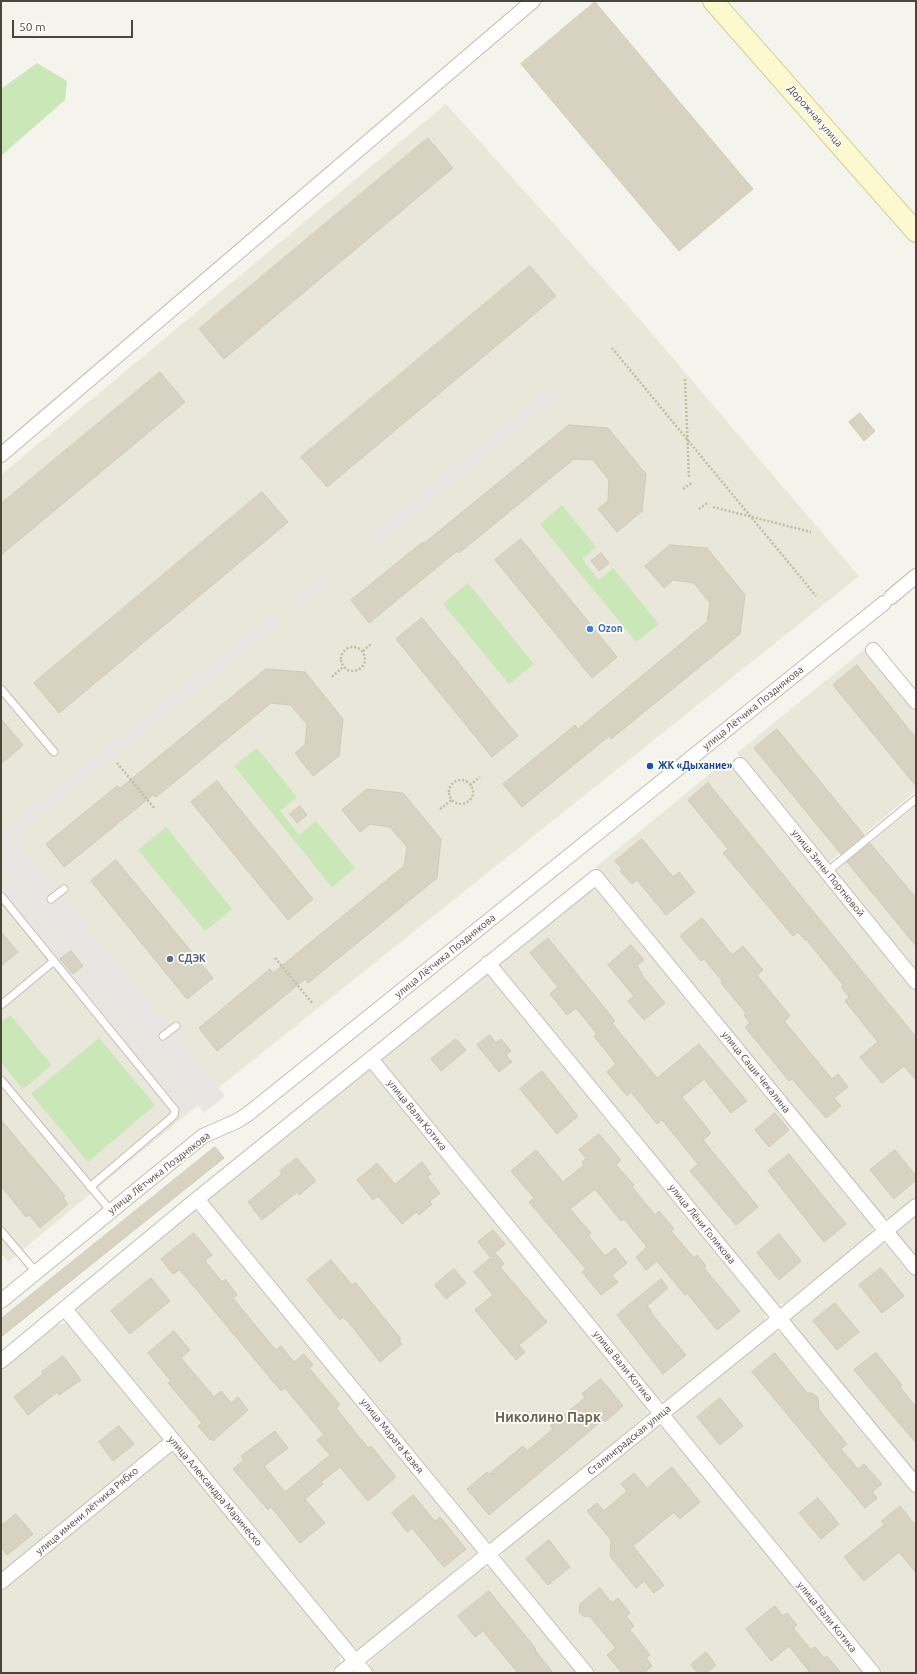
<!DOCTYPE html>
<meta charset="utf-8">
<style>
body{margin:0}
#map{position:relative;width:917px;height:1674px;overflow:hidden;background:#f5f4ec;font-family:Ubuntu,sans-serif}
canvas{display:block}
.frame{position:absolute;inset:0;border:2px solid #4a463a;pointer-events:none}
.scale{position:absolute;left:12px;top:20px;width:121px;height:18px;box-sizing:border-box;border:2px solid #4a463a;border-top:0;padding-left:5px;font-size:12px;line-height:14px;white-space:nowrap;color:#4a463a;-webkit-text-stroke:3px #fff;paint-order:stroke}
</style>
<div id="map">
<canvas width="917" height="1674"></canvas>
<div class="frame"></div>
<div class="scale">50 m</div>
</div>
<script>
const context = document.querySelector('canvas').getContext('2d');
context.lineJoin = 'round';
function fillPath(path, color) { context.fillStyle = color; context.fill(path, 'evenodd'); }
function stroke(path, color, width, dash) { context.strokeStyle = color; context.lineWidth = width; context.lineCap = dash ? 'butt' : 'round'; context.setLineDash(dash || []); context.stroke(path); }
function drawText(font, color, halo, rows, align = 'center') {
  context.font = font + ' Ubuntu,sans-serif'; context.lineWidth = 3.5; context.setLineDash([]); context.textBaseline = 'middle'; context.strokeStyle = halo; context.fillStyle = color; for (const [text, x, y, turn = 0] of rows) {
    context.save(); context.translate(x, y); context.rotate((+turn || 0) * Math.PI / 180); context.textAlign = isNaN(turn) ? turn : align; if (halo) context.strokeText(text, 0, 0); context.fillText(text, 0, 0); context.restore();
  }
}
const residential = new Path2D(`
 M446,104L642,322L859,576L233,1076L8,1262L1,1253V475Z
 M866,648L916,710V791L827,864L737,753Z
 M727,760L916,990V1197L890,1218L882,1216L877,1210L596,867Z
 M916,806V972L834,872Z
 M599,889L873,1226L872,1233L785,1304H777L499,970L498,960L585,891Z
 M487,969L762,1305L766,1313L765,1320L666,1401L658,1399L650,1390L377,1059Z
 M364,1069L374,1070L646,1400L647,1415L494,1542L483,1538L207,1201L210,1192Z
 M192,1211L202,1212L472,1544L477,1552L361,1648L354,1649L79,1319L76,1307Z
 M916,1214V1259L896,1233L899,1228Z
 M881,1243L893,1248L916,1276V1477L791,1324V1317Z
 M66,1323L75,1332L166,1440L1,1577V1368L54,1326Z
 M772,1332H780L785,1336L916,1495V1673H880L674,1418L673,1412Z
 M658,1426L669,1430L868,1673H595L508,1567L502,1558L504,1551Z
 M167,1453H177L336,1647L341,1663L329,1673H1V1588Z
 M484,1567L498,1570L581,1673H369L367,1671L371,1660Z`);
const green = new Path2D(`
 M37,63L67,81L65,100L1,156V89Z
 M562,505L596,547L582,559L599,580L613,568L659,624L636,642L540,524Z
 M468,583L534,664L509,684L443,604Z
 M257,748L297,797L280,811L299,835L316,821L355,868L332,887L234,766Z
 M166,827L232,909L205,931L138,850Z
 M10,1015L52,1065L23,1089L1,1062V1023Z
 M99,1038L155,1105L88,1162L31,1094Z`);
const parking = new Path2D(`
 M551,387L558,396L374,547L366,537Z
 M317,577L325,587L300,607L292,598Z
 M271,615L279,624L16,834L9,825Z
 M6,827L225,1096L204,1113L1,865V831Z
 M9,878L69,952L59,960L1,889V885Z
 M84,970L196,1107L186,1115L74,979Z`);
const building = new Path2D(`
 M595,2L753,189L679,251L521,64Z
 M428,138L453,168L224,359L199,329Z
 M530,266L556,296L327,487L301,457Z
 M160,372L185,402L1,555V504Z
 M860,413L875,431L864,441L849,422Z
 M569,425L608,428L646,474L642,511L617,532L598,509L608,501L609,480L593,460L574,459L459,553L457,551L369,623L351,600L423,542L424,543Z
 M262,492L288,522L59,713L34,683Z
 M521,539L617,657L592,678L495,560Z
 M670,545L707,548L745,595L740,634L611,739L609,736L522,807L503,784L575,725L578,729L707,622L710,603L694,583L673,580L664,588L645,566Z
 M601,553L609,563L599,571L591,561Z
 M422,618L518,736L492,757L396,639Z
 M857,665L916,738V786L833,685Z
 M266,669L305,672L343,719L339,756L313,776L295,753L305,745L307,724L290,705L271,703L156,797L153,795L64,867L46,844L117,786L120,788Z
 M1,719L23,745L1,764Z
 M777,729L864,835L841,854L754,748Z
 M217,781L313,899L288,920L191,802Z
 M708,783L916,1037V1080L904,1066L882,1083L860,1057L878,1042L845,1001L849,997L841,987L843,985L806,939L805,940L798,932L793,936L723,853L728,849L688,800Z
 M367,789L403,793L441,839L437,878L308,983L305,979L217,1051L199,1028L270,969L273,973L404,866L407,847L390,827L370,824L360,832L342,810Z
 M300,806L307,815L297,823L290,814Z
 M642,839L673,877L679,872L695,892L666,915L637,880L632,884L620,871L622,869L615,861Z
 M870,843L916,898V946L847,862Z
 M116,860L213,978L187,999L91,881Z
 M702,918L732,955L743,946L763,970L757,975L790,1016L784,1021L832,1079L838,1074L848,1087L834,1098L841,1106L826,1118L792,1079L789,1081L745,1027L750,1023L744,1015L746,1013L721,983L723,982L704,959L701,961L680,936Z
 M1,932L18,952L1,966Z
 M548,938L615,1021L612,1023L657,1078L699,1044L747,1101L731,1113L704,1079L682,1097L711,1133L703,1140L758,1207L736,1225L690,1171L698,1164L662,1120L657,1124L631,1092L627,1096L607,1072L616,1064L594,1036L597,1034L576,1008L567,1015L550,994L558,987L530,953Z
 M631,945L644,960L637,966L642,973L641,974L665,1003L644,1020L628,1001L634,996L608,965Z
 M71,951L83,966L73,974L60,959Z
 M490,1035L496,1043L501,1039L511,1051L506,1055L512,1062L499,1072L477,1045Z
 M456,1039L466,1050L441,1071L431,1059Z
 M542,1071L578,1116L557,1134L520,1089Z
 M775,1113L789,1130L769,1147L755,1130Z
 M1,1120L65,1196L63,1197L68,1204L40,1228L29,1215L26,1217L1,1186Z
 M599,1134L621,1160L616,1165L634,1185L632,1187L655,1215L659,1211L674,1229L671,1231L694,1258L697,1255L706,1266L704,1268L740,1311L717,1330L687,1293L685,1295L657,1261L646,1270L636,1257L647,1247L624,1219L621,1221L595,1189L570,1209L591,1233L588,1235L605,1256L615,1248L627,1263L612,1275L618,1282L601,1295L582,1272L586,1269L529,1202L534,1198L511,1171L536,1150L563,1182L584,1165L582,1162L586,1158L579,1150Z
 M215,1147L224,1158L1,1337V1319Z
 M895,1150L916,1176V1180L894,1199L870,1170Z
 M789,1154L846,1224L824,1242L768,1171Z
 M297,1158L316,1181L299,1195L297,1192L262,1220L248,1202L282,1174L280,1171Z
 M422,1162L431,1174L427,1177L440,1193L430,1201L432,1204L419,1215L416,1212L402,1224L378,1196L373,1200L357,1180L377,1163L395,1184Z
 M493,1230L505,1244L490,1257L478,1242Z
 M194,1233L212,1255L205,1261L222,1282L225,1279L237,1295L233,1298L259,1330L276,1350L281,1346L294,1362L304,1354L313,1365L309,1368L340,1405L336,1408L368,1448L371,1446L396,1477L368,1501L340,1467L321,1482L323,1484L305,1499L325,1523L300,1543L271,1507L268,1510L263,1504L233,1469L244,1460L241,1456L275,1431L288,1448L264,1466L285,1492L330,1455L317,1440L324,1435L285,1388L281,1391L186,1277L179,1270L173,1274L161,1259Z
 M779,1234L801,1261L779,1280L757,1253Z
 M496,1254L504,1264L500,1267L547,1322L519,1345L525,1352L516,1360L475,1310L493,1295L474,1272Z
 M331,1260L352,1285L355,1282L401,1339L399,1340L402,1344L380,1362L350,1324L343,1317L340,1320L307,1280Z
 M881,1268L904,1296L882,1313L859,1285Z
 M454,1269L466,1283L446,1299L435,1285Z
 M151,1278L170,1301L130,1334L111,1311Z
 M661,1279L668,1288L647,1306L652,1312L651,1313L686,1355L663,1374L617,1315Z
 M835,1303L859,1332L837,1350L813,1321Z
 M174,1331L190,1350L181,1358L214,1397L221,1391L231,1403L238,1397L248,1410L213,1441L211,1439L210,1440L198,1426L202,1423L168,1383L171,1381L148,1353Z
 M775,1353L807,1393H812L816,1396L818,1399L819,1410L847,1444L841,1449L858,1469L864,1464L882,1484L872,1492L877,1498L865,1508L752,1372Z
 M876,1353L902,1385L900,1387L916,1407V1443L854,1370Z
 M63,1356L81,1380L59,1395L57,1392L28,1415L14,1397L43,1374L42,1372Z
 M601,1379L623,1406L605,1422L603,1420L598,1424L489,1515L467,1489L487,1472L489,1474L523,1446L527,1451L553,1429L550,1426L585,1398L582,1394Z
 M720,1398L743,1426L720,1445L697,1417Z
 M119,1426L134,1444L113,1461L99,1442Z
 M672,1467L700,1502L680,1519L674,1512L633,1546L664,1585L654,1593L644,1581L636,1588L610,1556L611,1540L587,1511L597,1503L604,1511L627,1491L621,1484L634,1473L647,1488Z
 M413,1495L435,1521L440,1517L466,1549L444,1567L412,1528L407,1532L392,1513Z
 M818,1498L839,1524L821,1539L799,1513Z
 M900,1506L916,1526V1573L899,1552L864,1581L844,1557L884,1525L882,1521Z
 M16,1514L33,1534L7,1555L1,1547V1526Z
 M549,1540L570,1567L548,1585L526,1559Z
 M600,1588L612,1603L618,1598L630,1613L626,1616L634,1626L630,1630L650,1655L646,1658L652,1666L644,1673H622L607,1655L616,1648L590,1617L583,1616L579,1612L580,1604Z
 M489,1591L536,1649L535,1650L553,1673H518L483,1631L475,1637L458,1616Z
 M775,1606L783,1616L787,1613L797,1625L793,1628L811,1650L815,1647L824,1658L827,1656L841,1673H806L809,1671L789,1646L771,1661L746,1629Z
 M706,1652L716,1665L706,1673H698L691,1665Z`);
const path = new Path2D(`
 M612,348L816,596
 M685,379L689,477
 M683,489L693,482
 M713,507L811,532
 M699,509L709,502
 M341 659a12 12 0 1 1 24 0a12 12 0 1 1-24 0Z
 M363,651L371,644
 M332,677L343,667
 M117,763L154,808
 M449 792a12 12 0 1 1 24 0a12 12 0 1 1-24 0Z
 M470,785L480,777
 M440,809L452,800
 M275,958L313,1004`);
const lane = new Path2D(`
 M1,689L54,752
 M827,872L916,799
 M1,896L175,1110L174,1115L171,1118L90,1187
 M51,899L64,889
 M1,1005L54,961
 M163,1036L176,1026
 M1,1080L111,1211
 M1,1231L36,1272`);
const street = new Path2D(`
 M1,455L533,1
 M891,597L916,576
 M873,650L916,702
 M740,765L916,982
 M488,963L916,1485
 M371,1059L873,1673
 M197,1199L586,1673
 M1,1301L203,1136L237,1121L248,1114L884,603
 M65,1309L365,1673
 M1,1361L197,1199L596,877L916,1268
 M1,1582L173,1441
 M341,1673L779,1319L916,1206`);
const secondary = new Path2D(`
 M713,1L916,232`);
const markers = [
 [590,629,4,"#3f7fe0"],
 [650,766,4,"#1a4fb4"],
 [170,959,4,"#5c6f8a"]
];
const streetNames = [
 ["Дорожная улица",815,116,49],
 ["улица Лётчика Позднякова",753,708,-39],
 ["улица Зины Портновой",828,873,51],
 ["улица Лётчика Позднякова",445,956,-39],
 ["улица Саши Чекалина",756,1072,51],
 ["улица Вали Котика",417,1115,51],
 ["улица Лётчика Позднякова",159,1173,-38],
 ["улица Лёни Голикова",702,1224,51],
 ["улица Вали Котика",623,1366,51],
 ["улица Марата Казея",392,1436,51],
 ["Сталинградская улица",629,1440,-39],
 ["улица Александра Маринеско",215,1491,50],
 ["улица имени лётчика Рябко",87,1511,-40],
 ["улица Вали Котика",827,1617,51]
];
const shopNames = [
 ["Ozon",598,629]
];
const transitNames = [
 ["ЖК «Дыхание»",658,766]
];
const serviceNames = [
 ["СДЭК",178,959]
];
const districtNames = [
 ["Николино Парк",548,1417]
];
fillPath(residential, '#e9e7da');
fillPath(green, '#c9e7b7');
fillPath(parking, '#e7e6e3');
fillPath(building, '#d7d2c2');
stroke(building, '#d1cbb5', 1);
stroke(lane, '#c1beaf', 9);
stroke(street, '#c1beaf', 16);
stroke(secondary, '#d3ce9e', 22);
stroke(path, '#c2bca0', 2.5, [2, 2]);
stroke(lane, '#fff', 7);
stroke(street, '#fff', 14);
stroke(secondary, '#fdf9cf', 20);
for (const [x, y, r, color] of markers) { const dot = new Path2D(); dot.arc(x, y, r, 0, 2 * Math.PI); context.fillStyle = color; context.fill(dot); stroke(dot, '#fff', 1.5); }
drawText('10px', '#4a463a', '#fff', streetNames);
drawText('bold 10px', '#366cbe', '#fff', shopNames, 'left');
drawText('bold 10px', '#164399', '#fff', transitNames, 'left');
drawText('bold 10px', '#4e5e75', '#fff', serviceNames, 'left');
drawText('bold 14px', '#6c6651', '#fff', districtNames);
</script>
